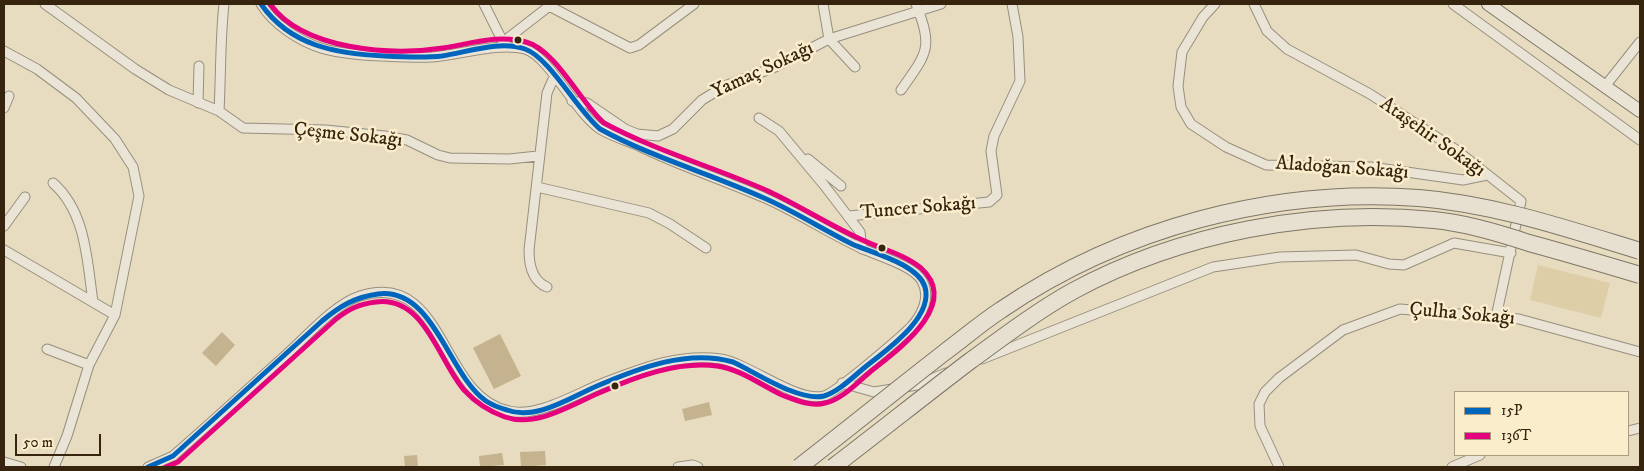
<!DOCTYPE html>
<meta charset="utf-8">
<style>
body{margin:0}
#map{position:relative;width:1644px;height:471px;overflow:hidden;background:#e7dcc0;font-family:"IM FELL DW Pica",serif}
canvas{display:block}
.frame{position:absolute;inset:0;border:5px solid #36240e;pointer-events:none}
.legend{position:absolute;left:1454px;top:391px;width:175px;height:65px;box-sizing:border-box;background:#faedcc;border:1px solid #ac9d80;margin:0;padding:6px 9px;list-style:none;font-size:15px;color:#36240e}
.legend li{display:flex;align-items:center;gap:10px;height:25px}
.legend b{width:25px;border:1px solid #ac9d80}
.scale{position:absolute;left:15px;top:434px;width:86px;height:22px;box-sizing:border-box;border:2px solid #36240e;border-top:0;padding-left:6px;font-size:15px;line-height:18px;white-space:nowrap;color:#36240e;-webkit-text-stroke:4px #faedcc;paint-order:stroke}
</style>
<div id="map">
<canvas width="1644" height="471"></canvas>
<div class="frame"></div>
<ul class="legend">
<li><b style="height:6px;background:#0065bd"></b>15P</li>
<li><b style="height:6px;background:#e5007d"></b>136T</li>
</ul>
<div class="scale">50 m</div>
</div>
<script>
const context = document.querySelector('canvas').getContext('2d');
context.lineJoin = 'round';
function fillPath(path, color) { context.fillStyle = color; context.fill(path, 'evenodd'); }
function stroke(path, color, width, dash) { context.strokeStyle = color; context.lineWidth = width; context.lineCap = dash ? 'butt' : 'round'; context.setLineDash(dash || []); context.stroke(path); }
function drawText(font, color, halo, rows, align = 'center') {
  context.font = font + ' "IM FELL DW Pica",serif'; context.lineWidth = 5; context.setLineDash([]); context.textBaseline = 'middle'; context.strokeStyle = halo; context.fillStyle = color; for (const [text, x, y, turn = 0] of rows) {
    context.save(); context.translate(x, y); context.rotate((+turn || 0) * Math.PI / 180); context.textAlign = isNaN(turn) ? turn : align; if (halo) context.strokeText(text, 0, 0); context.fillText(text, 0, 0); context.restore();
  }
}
const green = new Path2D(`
 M1538,265L1610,283L1601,318L1530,300Z`);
const water = new Path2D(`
 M222,332L235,345L216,366L202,353Z
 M500,334L521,376L494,389L473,348Z
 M709,402L712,415L685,421L682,409Z
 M545,451L546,465L521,467L520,452Z
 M502,453L504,465L480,467L479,456Z
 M417,455L418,467H405L404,456Z`);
const street = new Path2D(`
 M45,4L135,69L169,90L219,111L243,128L326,130L385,136L407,140L438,155L450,158L509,159L538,156
 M484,4L505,46
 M823,4L829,39L855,67
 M1215,4L1203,17L1182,52L1178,86L1181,107L1191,124L1226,147L1266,165L1371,167L1463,180L1487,175
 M1254,4L1267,31L1287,49L1370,94L1455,149L1521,201L1496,317
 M1453,4L1640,140
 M549,6L630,48L639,45L694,4
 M503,42L552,4
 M4,51L37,69L76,98L115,139L133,167L139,196L115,315L89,365L67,436L54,467
 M1606,85L1640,42
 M901,90C928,52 933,48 916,4
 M572,101L587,103L625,129L637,134L658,136L673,129L702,100L725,86L775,67L829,39L941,4
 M198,103L199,66
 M4,108L9,96
 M219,111C221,75 220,40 224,4
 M759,118L779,131L824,185L860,232L862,249
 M808,159L841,186
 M53,183C86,212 87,260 93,302
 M537,187L649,213L670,224L706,248
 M849,216L989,202L997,195L991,151L994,136L1020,81L1018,37L1012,4
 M4,226L25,197
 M4,250L115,315
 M547,287C532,281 529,265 529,250L547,93L554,77
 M47,349L89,365
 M982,359L1213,267L1280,257L1356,255L1389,264L1404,265L1454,243L1511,253
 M842,383L874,392L917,385L946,373
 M1628,431L1640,428
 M4,462L21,467
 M148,467L173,456C212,422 249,388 287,354C307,336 335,304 360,296C446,269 439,397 509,411C539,418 579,392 606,382C643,368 680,353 721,359C750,364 797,403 824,396C836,393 900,338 911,327C922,315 931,297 922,281C914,266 879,256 863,249C830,234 799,213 765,198C724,180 680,166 639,146C627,141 612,136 600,129C575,112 549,56 525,49C498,42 459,55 432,57C406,58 345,56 321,48C299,41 273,24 261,4
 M678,467L693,465L698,467
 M1279,467L1260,426L1259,404L1265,392L1279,378L1343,330L1400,309L1519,319L1640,352
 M1452,467L1480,455`);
const secondary = new Path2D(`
 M1488,4L1640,111`);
const highwayBridge = new Path2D(`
 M799,467C848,429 896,390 945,352C964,338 981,323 1001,310C1121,228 1274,187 1419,198C1494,204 1568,229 1640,251
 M833,467C879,432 924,396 970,361C1003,337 1037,311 1073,291C1180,233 1313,208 1434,220C1466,223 1499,233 1529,243C1566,253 1603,264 1640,275`);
const bus1 = new Path2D(`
 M148,467L173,456L322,321C340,306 355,297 378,294C434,287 448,375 486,401C492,405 500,408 507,410C536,421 571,397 597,386C639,368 687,349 733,362C755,372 799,402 824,396C838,392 853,377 864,368C885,351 934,318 925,287C918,264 872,253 852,244C822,229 794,211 764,198C711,174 651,157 600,129C577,110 550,58 525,49C500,40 468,52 442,56C424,58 404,57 385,56C337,54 290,46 261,4`);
const bus2 = new Path2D(`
 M166,467L178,462L336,319C349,309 359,304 376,302C425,296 438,360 464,390C476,403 488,411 505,417C536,428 571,405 599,393C635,377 677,361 717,366C740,369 761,385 782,395C795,400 811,407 825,403C841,400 858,382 870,372C896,351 962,305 921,268C903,253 877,248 856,237C826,223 798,205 768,191C714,167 656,151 604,123C580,102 556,50 526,42C499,34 470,44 443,48C391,56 303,50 270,4`);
const markers = [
 [518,40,4.5,"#36240e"],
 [882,248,4.5,"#36240e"],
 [615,386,4.5,"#36240e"]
];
const streetNames = [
 ["Yamaç Sokağı",763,71,-25],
 ["Çeşme Sokağı",348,136,6],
 ["Ataşehir Sokağı",1432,138,35],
 ["Aladoğan Sokağı",1342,169,4],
 ["Tuncer Sokağı",918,209,-5],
 ["Çulha Sokağı",1462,315,5]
];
fillPath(green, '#decea8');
fillPath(water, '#c4b38e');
stroke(street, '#978f7d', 11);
stroke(secondary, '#7e7665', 14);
stroke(street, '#eae4d7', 9);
stroke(secondary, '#eae4d7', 12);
stroke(highwayBridge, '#7e7665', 18, []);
stroke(highwayBridge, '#e7e0d0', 16);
stroke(bus1, '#0065bd', 5);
stroke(bus2, '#e5007d', 5);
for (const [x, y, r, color] of markers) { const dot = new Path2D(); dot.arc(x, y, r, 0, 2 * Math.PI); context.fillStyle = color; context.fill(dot); stroke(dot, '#faedcc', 2); }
drawText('20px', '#36240e', '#faedcc', streetNames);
</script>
